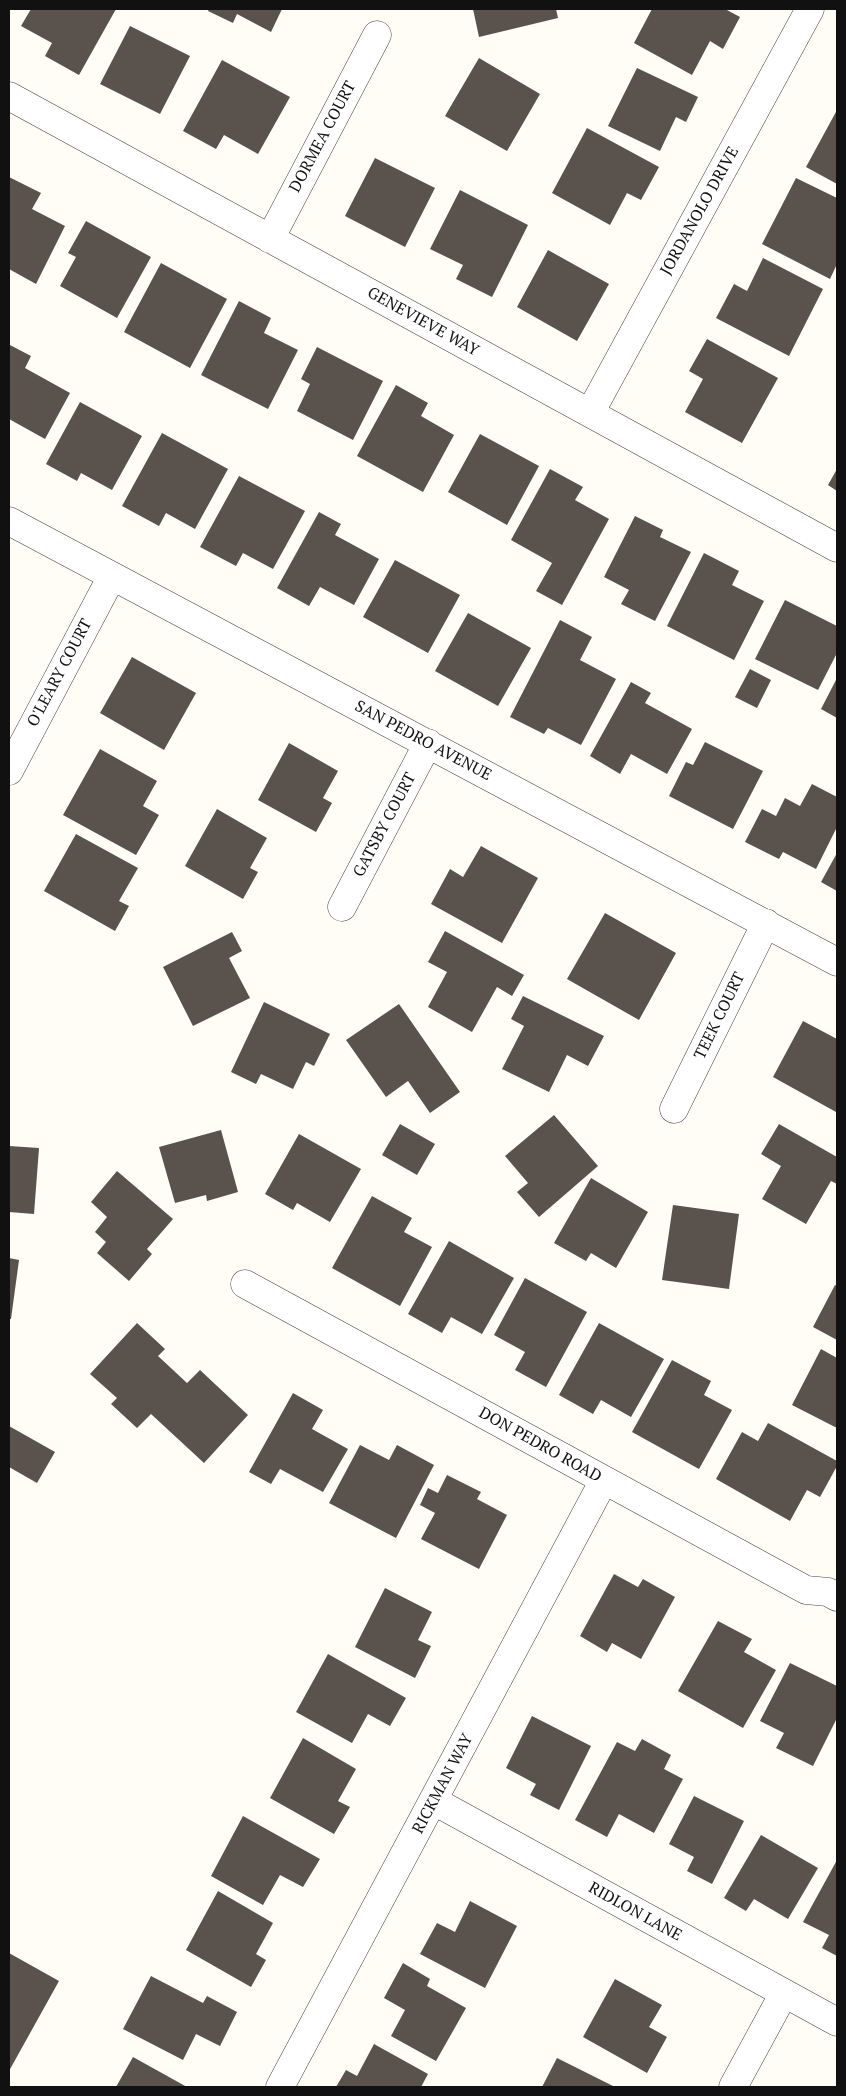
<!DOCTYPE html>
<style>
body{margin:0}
#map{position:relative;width:846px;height:2096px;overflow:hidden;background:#fffdf5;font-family:"PT Serif",serif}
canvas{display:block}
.frame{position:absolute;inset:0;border:10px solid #111;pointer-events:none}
</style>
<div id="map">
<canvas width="846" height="2096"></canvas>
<div class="frame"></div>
</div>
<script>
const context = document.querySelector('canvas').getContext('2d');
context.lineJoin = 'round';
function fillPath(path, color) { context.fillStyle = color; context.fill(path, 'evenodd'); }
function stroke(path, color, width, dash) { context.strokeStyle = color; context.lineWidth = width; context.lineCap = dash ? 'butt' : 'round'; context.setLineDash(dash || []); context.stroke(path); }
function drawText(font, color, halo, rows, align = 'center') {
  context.font = font + ' "PT Serif",serif'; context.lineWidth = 5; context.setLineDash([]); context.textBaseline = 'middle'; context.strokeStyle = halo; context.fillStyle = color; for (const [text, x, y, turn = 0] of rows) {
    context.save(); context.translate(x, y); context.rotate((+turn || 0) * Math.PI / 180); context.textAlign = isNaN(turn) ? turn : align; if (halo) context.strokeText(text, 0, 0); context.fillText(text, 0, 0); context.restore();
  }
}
const building = new Path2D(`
 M31,9H116L79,75L45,56L52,43L21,26Z
 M209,9H282L271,32L237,14L233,23L208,11Z
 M473,9H556L558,18L479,37Z
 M652,9H725L740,17L723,49L710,41L692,75L634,43Z
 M130,26L190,56L160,114L100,84Z
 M479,58L540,94L507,151L445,116Z
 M222,60L290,97L258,154L224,135L216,149L183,131Z
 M637,68L698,97L686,122L676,117L660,151L608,126Z
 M837,110V184L806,167Z
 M587,128L659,167L641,200L627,193L610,225L552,193Z
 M375,158L435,188L405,247L345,216Z
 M9,177L41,193L32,209L65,226L36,284L9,269Z
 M796,178L837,198V264L830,279L762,244Z
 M460,190L528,225L492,297L456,279L463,265L430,249Z
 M86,221L151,257L117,318L60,286L76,257L68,253Z
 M548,250L609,284L577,341L517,307Z
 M763,258L823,289L789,356L716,318L734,284L747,291Z
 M161,263L227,299L190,368L124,332Z
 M239,301L271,318L264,333L298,350L268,409L201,375Z
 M707,339L778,378L742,443L685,412L703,379L689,371Z
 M10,345L31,356L25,368L70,393L45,439L9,419Z
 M317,347L383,381L353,440L297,411L310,384L301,379Z
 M396,385L428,403L421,416L454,435L423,492L357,456Z
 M80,402L142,436L112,490L81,473L77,481L46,464Z
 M162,433L228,469L195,529L166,513L159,526L122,506Z
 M480,434L539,466L507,525L448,492Z
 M550,469L583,487L575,500L609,519L562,605L536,591L552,563L511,540Z
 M837,469V491L828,485Z
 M239,476L305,511L273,569L243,553L236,566L200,547Z
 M319,512L341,524L335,535L379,559L354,605L320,587L309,606L277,588Z
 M635,516L663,530L660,537L691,552L655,621L621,604L629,590L604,577Z
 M704,553L739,571L732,585L764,601L734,660L667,626Z
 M395,560L460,595L428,653L363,617Z
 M785,600L837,626V653L818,690L755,659Z
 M468,613L531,648L498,706L435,671Z
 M560,620L592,637L580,660L616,679L581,745L548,728L544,734L510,717Z
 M132,657L196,693L164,750L100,713Z
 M750,669L771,680L757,708L735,697Z
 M837,678V718L821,709Z
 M631,682L651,693L645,703L692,729L667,774L631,754L620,774L590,756Z
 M705,742L763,771L733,829L669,796L686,762L693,765Z
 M289,743L338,771L323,798L332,803L316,832L258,800Z
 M100,749L157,781L143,806L159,815L136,855L63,815Z
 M812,784L837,797V827L816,869L783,852L779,859L745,842L762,809L776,816L785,798L800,806Z
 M217,809L267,838L250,868L258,872L243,899L185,866Z
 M76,834L138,868L119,901L129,906L115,931L44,891Z
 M481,846L538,878L502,943L431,904L450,869L463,877Z
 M837,853V891L821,882Z
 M605,913L676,953L639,1020L567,979Z
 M445,931L524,975L512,996L497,987L472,1032L428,1007L447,972L428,962Z
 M232,932L242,951L229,958L250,998L193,1026L163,967Z
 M523,996L604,1036L588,1066L567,1055L549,1092L502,1069L524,1026L511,1019Z
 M264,1002L330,1034L314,1066L306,1062L293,1089L261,1074L256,1084L231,1072Z
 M399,1004L460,1092L430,1113L408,1081L386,1097L346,1040Z
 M803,1021L837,1039L836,1112L773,1077Z
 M554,1115L598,1166L539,1217L517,1192L528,1183L505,1156Z
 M400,1124L435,1144L417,1175L382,1155Z
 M779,1124L837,1157V1184L831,1181L806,1224L762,1199L781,1166L761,1154Z
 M221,1130L238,1192L207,1201L206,1195L175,1203L159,1147Z
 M299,1134L361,1169L330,1222L297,1203L293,1210L265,1194Z
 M9,1146L39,1148L34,1214L9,1212Z
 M117,1171L173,1219L147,1249L152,1254L129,1281L97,1253L106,1242L95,1232L107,1217L91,1202Z
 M591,1178L648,1212L616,1268L591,1253L586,1261L554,1243Z
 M372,1196L412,1218L404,1232L432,1247L400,1306L332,1268Z
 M673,1205L739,1214L729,1289L662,1280Z
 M449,1241L514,1278L482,1334L451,1317L442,1333L408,1314Z
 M9,1258L19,1260L11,1319H9Z
 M525,1278L587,1312L546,1387L515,1370L525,1352L494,1335Z
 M835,1285L837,1286V1340L813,1327Z
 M137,1323L165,1349L158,1356L187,1383L200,1370L248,1415L204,1463L151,1414L137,1428L111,1404L117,1398L90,1374Z
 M599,1323L664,1359L631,1417L601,1400L593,1414L559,1395Z
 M821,1349L837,1358V1428L792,1405Z
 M672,1360L711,1381L704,1395L732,1410L699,1469L632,1432Z
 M293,1393L323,1410L312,1429L348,1449L323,1492L280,1469L271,1484L249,1472Z
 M768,1423L837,1461V1466L820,1497L807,1490L790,1521L716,1479L742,1432L758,1441Z
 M9,1426L55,1452L37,1483L9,1467Z
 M360,1445L389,1460L397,1445L434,1465L396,1538L329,1503Z
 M447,1475L481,1492L477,1499L507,1515L479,1569L421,1539L435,1513L420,1505L428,1488L438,1493Z
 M614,1574L638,1587L643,1579L675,1597L641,1659L612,1643L607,1652L580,1636Z
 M385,1588L432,1612L418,1640L431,1646L415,1678L355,1647Z
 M718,1621L752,1639L744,1652L776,1670L743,1728L678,1691Z
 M328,1654L406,1698L390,1726L368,1714L352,1743L296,1712Z
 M790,1663L837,1686V1718L813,1766L776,1748L784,1733L760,1721Z
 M532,1716L591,1746L559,1810L530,1795L536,1784L506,1768Z
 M303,1738L356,1769L338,1801L350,1807L334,1834L270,1798Z
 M642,1739L671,1755L664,1769L683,1779L654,1833L619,1814L607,1837L575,1820L617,1742L635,1751Z
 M694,1796L744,1821L712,1884L687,1871L694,1857L669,1844Z
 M243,1816L320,1859L303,1887L280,1875L263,1905L211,1876Z
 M761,1835L818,1868L788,1919L754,1899L746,1911L724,1898Z
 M837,1860V1956L822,1948L829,1935L803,1922Z
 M218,1891L273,1923L256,1954L266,1960L251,1987L186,1950Z
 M470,1901L517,1926L485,1988L420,1954L437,1923L455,1932Z
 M9,1953L59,1981L9,2071Z
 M403,1963L430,1979L427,1986L466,2008L436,2061L391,2036L405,2010L384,1998Z
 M151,1976L203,2003L207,1996L237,2012L220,2046L196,2034L183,2060L123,2029Z
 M615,1979L662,2005L649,2027L667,2037L647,2073L583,2037Z
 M374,2044L428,2074L421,2087H336L346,2070L357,2076Z
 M133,2057L187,2087H116Z
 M557,2058L615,2087H542Z`);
const minor = new Path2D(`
 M9,96L837,548
 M270,239L377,35
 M590,413L810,9
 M9,521L837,962
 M9,771L112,576
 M342,907L428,743
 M674,1109L766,923
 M245,1284L806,1590L828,1592L837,1597
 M434,1801L837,2022
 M280,2087L604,1480
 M733,2087L784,1993`);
const streetNames = [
 ["DORMEA COURT",323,137,-62],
 ["JORDANOLO DRIVE",700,211,-61],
 ["GENEVIEVE WAY",423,322,29],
 ["O'LEARY COURT",60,673,-62],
 ["SAN PEDRO AVENUE",423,741,28],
 ["GATSBY COURT",385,825,-62],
 ["TEEK COURT",720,1016,-64],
 ["DON PEDRO ROAD",540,1445,29],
 ["RICKMAN WAY",443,1784,-62],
 ["RIDLON LANE",635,1912,29]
];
fillPath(building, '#5a524d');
stroke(minor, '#444', 29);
stroke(minor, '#fff', 28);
drawText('16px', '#111', '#fff', streetNames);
</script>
